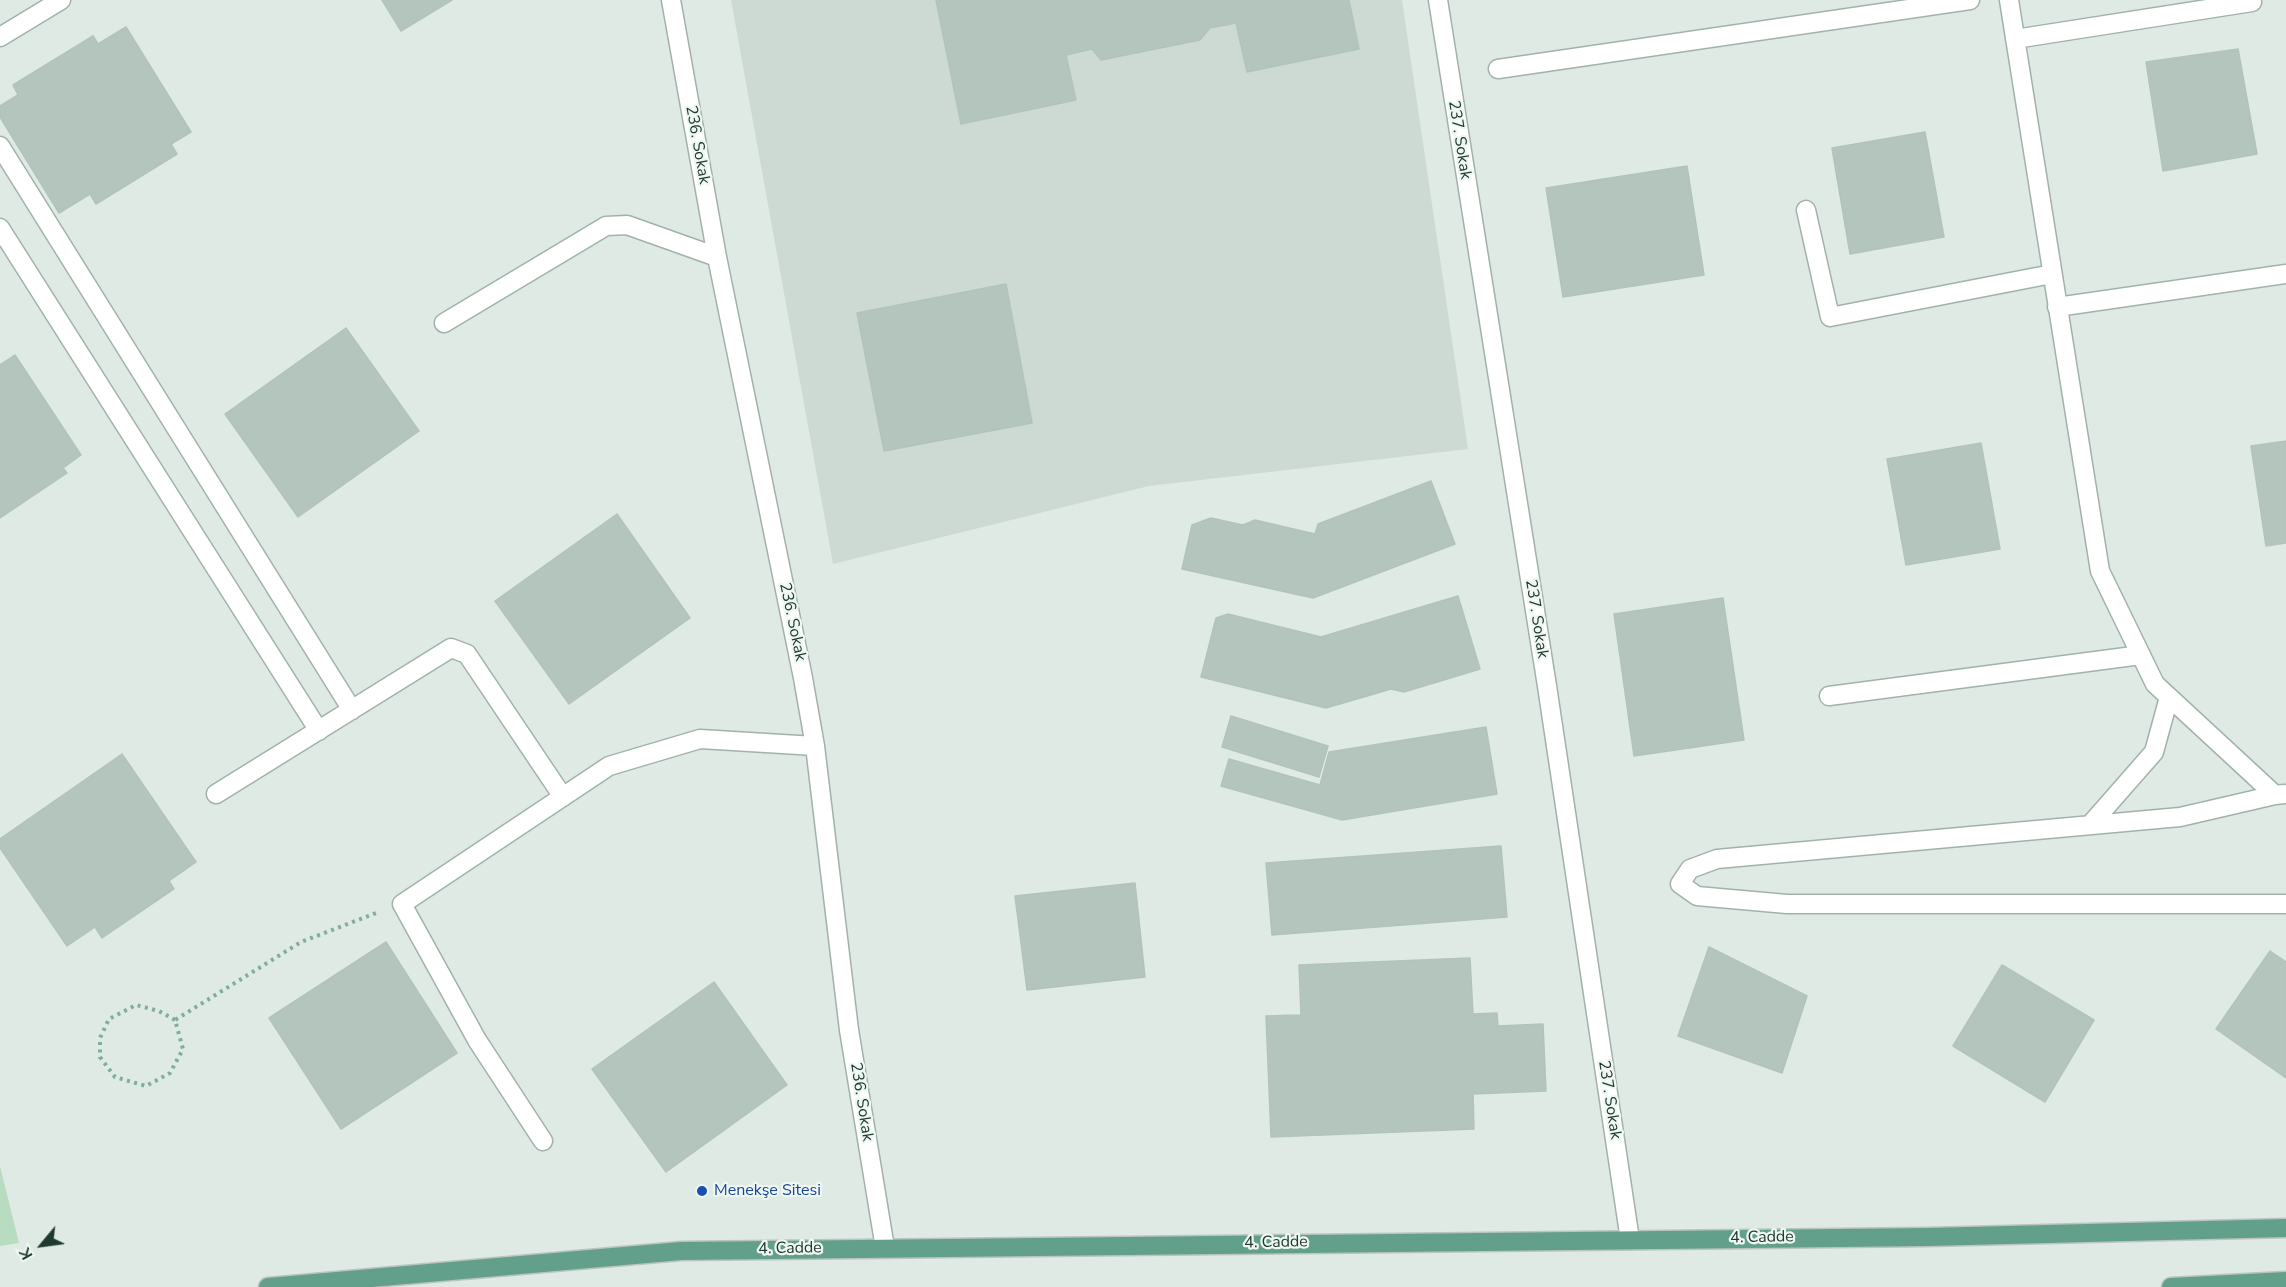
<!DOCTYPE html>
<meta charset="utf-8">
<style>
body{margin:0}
#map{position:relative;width:2286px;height:1287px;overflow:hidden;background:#dfeae4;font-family:"Nunito Sans",sans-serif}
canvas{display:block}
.north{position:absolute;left:12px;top:1215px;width:60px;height:60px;-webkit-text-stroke:4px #eff7f2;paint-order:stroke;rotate:241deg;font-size:16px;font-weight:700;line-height:24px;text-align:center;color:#203a31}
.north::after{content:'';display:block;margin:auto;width:21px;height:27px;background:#203a31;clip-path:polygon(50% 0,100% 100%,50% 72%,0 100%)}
</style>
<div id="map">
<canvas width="2286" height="1287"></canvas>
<div class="north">K</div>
</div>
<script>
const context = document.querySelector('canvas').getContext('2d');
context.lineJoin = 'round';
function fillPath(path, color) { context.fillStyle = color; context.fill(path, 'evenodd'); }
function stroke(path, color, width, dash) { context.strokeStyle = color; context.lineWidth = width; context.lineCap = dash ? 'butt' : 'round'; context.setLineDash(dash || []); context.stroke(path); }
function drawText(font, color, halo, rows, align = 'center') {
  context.font = font + ' "Nunito Sans",sans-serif'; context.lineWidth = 4.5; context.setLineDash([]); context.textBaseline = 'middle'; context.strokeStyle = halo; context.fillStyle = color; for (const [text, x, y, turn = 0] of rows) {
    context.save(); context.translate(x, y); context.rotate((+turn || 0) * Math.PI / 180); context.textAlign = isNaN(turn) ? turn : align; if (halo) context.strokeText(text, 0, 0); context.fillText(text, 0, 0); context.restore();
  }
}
const built = new Path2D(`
 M731,0H1402L1468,449L1149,486L833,564Z`);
const green = new Path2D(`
 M0,1166L19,1243L0,1246Z`);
const building = new Path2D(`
 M382,0H452L401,31Z
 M936,0H1349L1359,49L1247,72L1236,23L1210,28L1200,40L1101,60L1092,49L1066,55L1076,100L961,124Z
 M126,27L191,132L171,144L177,154L96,204L90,194L59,213L0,117V106L18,95L13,85L93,36L98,44Z
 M2238,49L2257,154L2163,171L2146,62Z
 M1925,132L1944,237L1850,254L1832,148Z
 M1687,166L1704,275L1563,297L1546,188Z
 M1006,284L1032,423L884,451L857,313Z
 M346,328L419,431L298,517L225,414Z
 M15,355L81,455L63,468L67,473L0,518V365Z
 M2286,441V543L2266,546L2251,446Z
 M1981,443L2000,549L1906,565L1887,459Z
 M1431,481L1455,544L1313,598L1182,569L1192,525L1211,518L1243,525L1255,520L1315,534L1318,524Z
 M617,514L690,618L569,704L495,601Z
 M1458,596L1480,669L1404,692L1391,689L1326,708L1201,677L1216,618L1228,614L1321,637Z
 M1723,598L1744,740L1634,756L1614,614Z
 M1231,716L1328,746L1319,777L1222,747Z
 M1486,727L1497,794L1342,820L1221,786L1229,759L1320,785L1329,752Z
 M122,754L196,862L169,881L174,889L102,938L95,927L67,946L0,848V839Z
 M1501,846L1507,917L1272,935L1266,863Z
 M1135,883L1145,977L1027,990L1015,896Z
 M386,942L457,1053L341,1129L269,1018Z
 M1709,947L1807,996L1782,1073L1678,1036Z
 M2270,951L2286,962V1078L2216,1029Z
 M1470,958L1473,1014L1497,1013L1498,1026L1543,1024L1546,1091L1473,1094L1474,1129L1271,1137L1266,1016L1301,1015L1299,965Z
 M2002,965L2094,1020L2045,1102L1953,1046Z
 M714,982L787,1085L666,1172L592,1069Z`);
const path = new Path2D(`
 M175,1020L159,1011L136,1005L109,1019L100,1038V1057L115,1077L146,1086L170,1073L183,1049L175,1020L301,942L376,913`);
const minor = new Path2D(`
 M671,0L717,257L803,678L815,746L849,1030L885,1248
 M1438,0L1547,686L1630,1240
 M2009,0L2100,571L2155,684L2275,795L2284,794
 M0,37L61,0
 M2015,39L2252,2
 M1498,69L1970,0
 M0,146L352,710
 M1806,210L1830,317L2052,274
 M0,228L319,731
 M2057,307L2286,274
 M444,323L606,226L627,225L717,257
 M1829,696L2141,655
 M216,794L451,648L467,654L563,797
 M2275,795L2180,817L1717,859L1690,869L1680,884L1697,896L1787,904H2286
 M2090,825L2154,752L2169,697
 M543,1141L477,1040L402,904L609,766L700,739L815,746`);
const primary = new Path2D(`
 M268,1287L681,1251L1928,1237L2286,1228
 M2171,1287L2286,1281`);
const markers = [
 [702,1191,6,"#1a4fb4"]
];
const streetNames = [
 ["237. Sokak",1459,140,81],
 ["236. Sokak",697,145,80],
 ["237. Sokak",1536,619,81],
 ["236. Sokak",792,622,78],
 ["237. Sokak",1609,1100,81],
 ["236. Sokak",861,1102,81],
 ["4. Cadde",1762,1238,-1],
 ["4. Cadde",1276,1243,-1],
 ["4. Cadde",790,1249,-1]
];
const transitNames = [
 ["Menekşe Sitesi",714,1191]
];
fillPath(built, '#cddad3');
fillPath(green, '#b7dcbf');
fillPath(building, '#b4c5bd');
stroke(building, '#b1c4bb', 1.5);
stroke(minor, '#a2b2ab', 21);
stroke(primary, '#bcc4c1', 21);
stroke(path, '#7fae9c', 4, [3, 4.5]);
stroke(minor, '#fff', 18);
stroke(primary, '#63a08c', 18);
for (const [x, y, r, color] of markers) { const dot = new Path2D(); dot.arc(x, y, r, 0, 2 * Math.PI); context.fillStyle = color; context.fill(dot); stroke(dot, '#eff7f2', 2); }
drawText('16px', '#203a31', '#eff7f2', streetNames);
drawText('16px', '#164399', '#eff7f2', transitNames, 'left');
</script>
